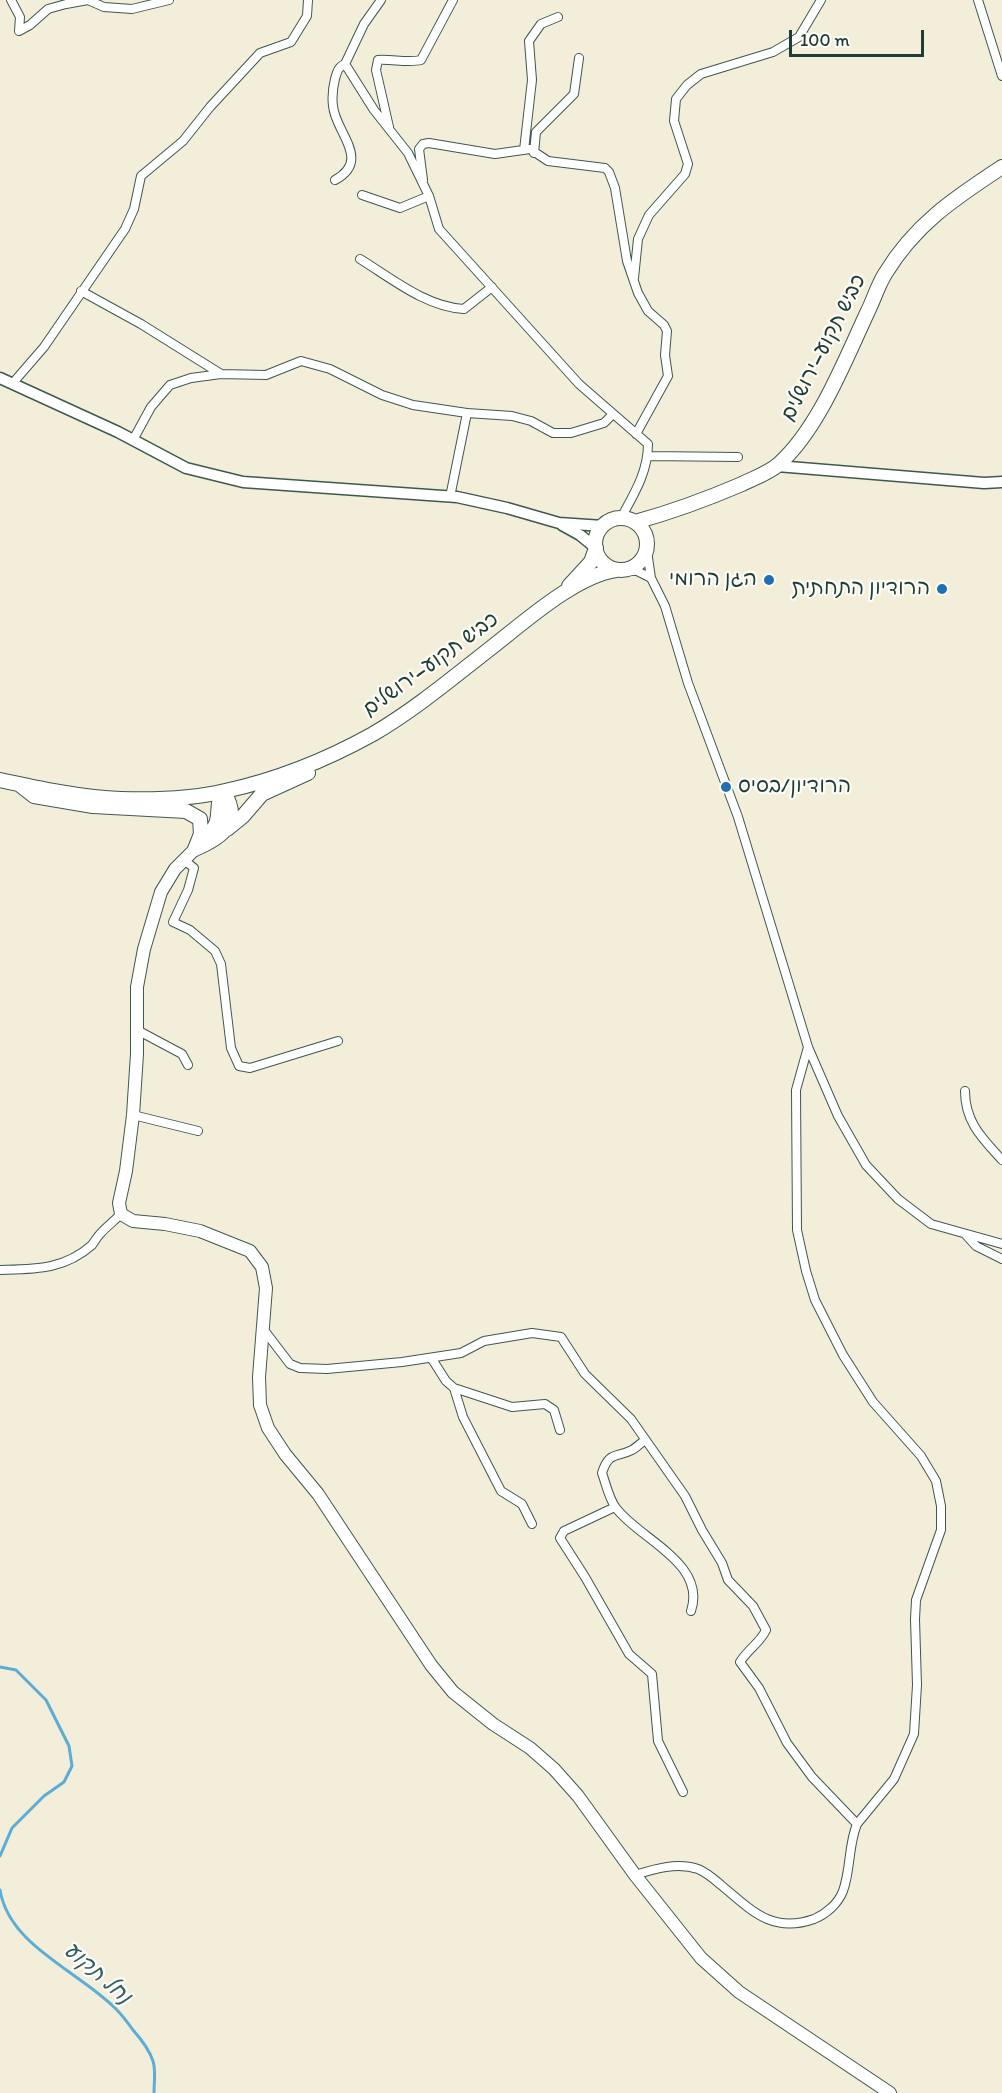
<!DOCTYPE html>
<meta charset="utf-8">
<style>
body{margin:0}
#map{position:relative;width:1002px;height:2093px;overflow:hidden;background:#f3eed9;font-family:Itim,sans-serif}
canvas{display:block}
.scale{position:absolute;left:789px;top:30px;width:135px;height:27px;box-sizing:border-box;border:3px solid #1f3d34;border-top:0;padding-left:8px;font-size:18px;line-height:21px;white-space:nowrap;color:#1f3d34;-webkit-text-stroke:4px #fdfcf7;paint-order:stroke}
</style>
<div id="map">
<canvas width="1002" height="2093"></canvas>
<div class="scale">100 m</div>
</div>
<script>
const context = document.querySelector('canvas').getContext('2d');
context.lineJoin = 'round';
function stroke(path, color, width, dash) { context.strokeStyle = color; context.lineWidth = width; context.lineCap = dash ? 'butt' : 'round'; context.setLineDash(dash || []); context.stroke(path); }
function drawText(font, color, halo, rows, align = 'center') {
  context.font = font + ' Itim,"Playpen Sans Hebrew",sans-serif'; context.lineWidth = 4.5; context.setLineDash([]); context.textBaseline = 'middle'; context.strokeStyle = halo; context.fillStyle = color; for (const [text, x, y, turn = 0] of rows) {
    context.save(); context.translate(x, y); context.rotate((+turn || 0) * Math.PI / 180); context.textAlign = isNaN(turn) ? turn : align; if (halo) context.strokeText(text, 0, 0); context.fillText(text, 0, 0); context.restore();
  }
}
const stream = new Path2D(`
 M0,1667L16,1670L46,1700L69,1746L72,1766L64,1782L44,1796L12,1828L0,1856
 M0,1890C9,1946 79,1971 116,2009C122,2015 128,2023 133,2030C141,2039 149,2049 153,2061C156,2070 154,2083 154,2093`);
const minor = new Path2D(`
 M11,0L20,17L19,31L30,25L48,9L66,4L88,0L104,7L132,9L169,0
 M381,0L364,24L345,64L374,110L408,153L429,196L439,229L579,384L648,444C648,472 634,494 621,518
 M978,0L1002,76
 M389,127L376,70L378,60C392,59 408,63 421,60L453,0
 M524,150L532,80L529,41L541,24L558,17
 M534,153L536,132L574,94L579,58
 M335,180C372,160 335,132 333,106C332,98 333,87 335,79C337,72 338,67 345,64
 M423,180L419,149L423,144L429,143L495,154L530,149L548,161L605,168L609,172L615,188L627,261L638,293L648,311L664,325L667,331L665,355L668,376L636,434
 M362,195L400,208L429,196
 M360,259C391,278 426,307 464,309L492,287
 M634,278L638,239L649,215L685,174L688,164L674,121L676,99L687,85L701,74L773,52L799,37L821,0
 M81,291L141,324L221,374
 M12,384L44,347L125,229L134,209L141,176L183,141L210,107L260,53L291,42L307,16L308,0
 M133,440L151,407L170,385L191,378L221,374L266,375L301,361L330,369L382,395L413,405L467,413L512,416L531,421L553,433H571L604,423L613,414
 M648,456L738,457
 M450,497L467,413
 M647,551L651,578L665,606L688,683L738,817L808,1047L838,1116L866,1165L898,1199L931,1224L1002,1244
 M624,570L637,571L651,578
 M184,860L194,868L188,890L173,922L190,930L215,951L221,964L231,1048L239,1066L250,1068L338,1041
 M137,1030L182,1054L188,1065
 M808,1047L796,1090L797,1230L806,1271L815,1300L843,1355L873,1402L921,1456L936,1481L941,1506V1530L916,1600L915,1619L917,1685L914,1734L894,1779L857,1824
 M965,1091C965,1122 982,1138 1002,1160
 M133,1115L198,1131
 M966,1235L976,1246L1002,1259
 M0,1270C34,1269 64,1270 92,1245C95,1241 97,1237 100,1234C106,1227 114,1221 121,1214
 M264,1330L290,1364L300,1368L327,1369L402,1362L461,1353L484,1341L532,1333L561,1337L585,1374L631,1419L685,1496L702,1530L722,1563L728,1580L753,1606L766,1630C760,1643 748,1649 740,1662L759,1688L787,1743L812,1777L857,1824C848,1846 851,1869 843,1891C838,1904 826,1914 814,1919C772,1934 751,1910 721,1885C714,1879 706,1872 698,1869C677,1862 654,1869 635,1875
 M432,1359L446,1381L454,1388L512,1407L545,1404L554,1410L560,1430
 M454,1388L463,1417L501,1491L522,1504L532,1524
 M645,1440C641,1443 637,1447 632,1450C616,1458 609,1451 602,1473C606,1484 609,1499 616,1508C639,1539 707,1563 691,1611
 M615,1507L564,1531L560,1538L585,1577L629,1654L652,1674L658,1741L683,1792`);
const tertiary = new Path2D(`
 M0,378L118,432L186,468L243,482L457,497L507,508L559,523L603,526
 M777,466L984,483L1002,482
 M562,525L580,535L596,548`);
const secondary = new Path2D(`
 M195,849L175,869L161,892L144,949L137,987V1054L133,1115L126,1171L119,1203L121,1214L133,1221L165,1224L200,1231L250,1251L262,1267L266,1288L259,1377L260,1405L268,1428L285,1454L318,1494L431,1665L453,1692L493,1724L530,1748L554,1769L578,1796L635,1875L701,1958L739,1992L890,2093`);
const primary = new Path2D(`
 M595 544a26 26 0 1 1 52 0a26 26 0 1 1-52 0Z
 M635,522C672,512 707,499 742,484C754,478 769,473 779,464C819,428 845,360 868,311C874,299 878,285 885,274C915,224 955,198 1002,167
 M569,586L591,562L596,548
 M0,780C37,788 84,798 121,799C155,800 192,799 225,791C276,780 328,759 373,734C414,710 450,680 487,651C521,625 574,576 616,570
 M20,785L34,796L93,806L186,811L200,819L201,834L195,849
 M224,792C242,823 223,837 195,849C203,840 214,832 217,821C220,808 216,803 224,792Z
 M227,829L243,816L262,794L308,773`);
const markers = [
 [769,580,6,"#1f6fb2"],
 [942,589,6,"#1f6fb2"],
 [726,787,6,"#1f6fb2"]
];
const streetNames = [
 ["כביש תקוע–ירושלים",824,348,-63],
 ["כביש תקוע–ירושלים",431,665,-36]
];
const poiNames = [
 ["הגן הרומי",757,580],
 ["הרודיון התחתית",930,589],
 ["הרודיון/בסיס",738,787,"left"]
];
const waterNames = [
 ["נחל תקוע",97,1974,41]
];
stroke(stream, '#5badd6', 3);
stroke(minor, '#3f584d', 10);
stroke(tertiary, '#3f584d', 13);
stroke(secondary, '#3f584d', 14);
stroke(primary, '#3f584d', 16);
stroke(minor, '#fff', 8);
stroke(tertiary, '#fff', 10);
stroke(secondary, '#fff', 12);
stroke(primary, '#fff', 14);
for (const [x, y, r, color] of markers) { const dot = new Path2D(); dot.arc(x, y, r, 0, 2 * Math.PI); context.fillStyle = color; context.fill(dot); stroke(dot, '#fdfcf7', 2); }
drawText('21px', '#1f3d34', '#fdfcf7', streetNames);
drawText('21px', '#1f3d34', '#fdfcf7', poiNames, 'right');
drawText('italic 22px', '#315f65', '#fdfcf7', waterNames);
</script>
